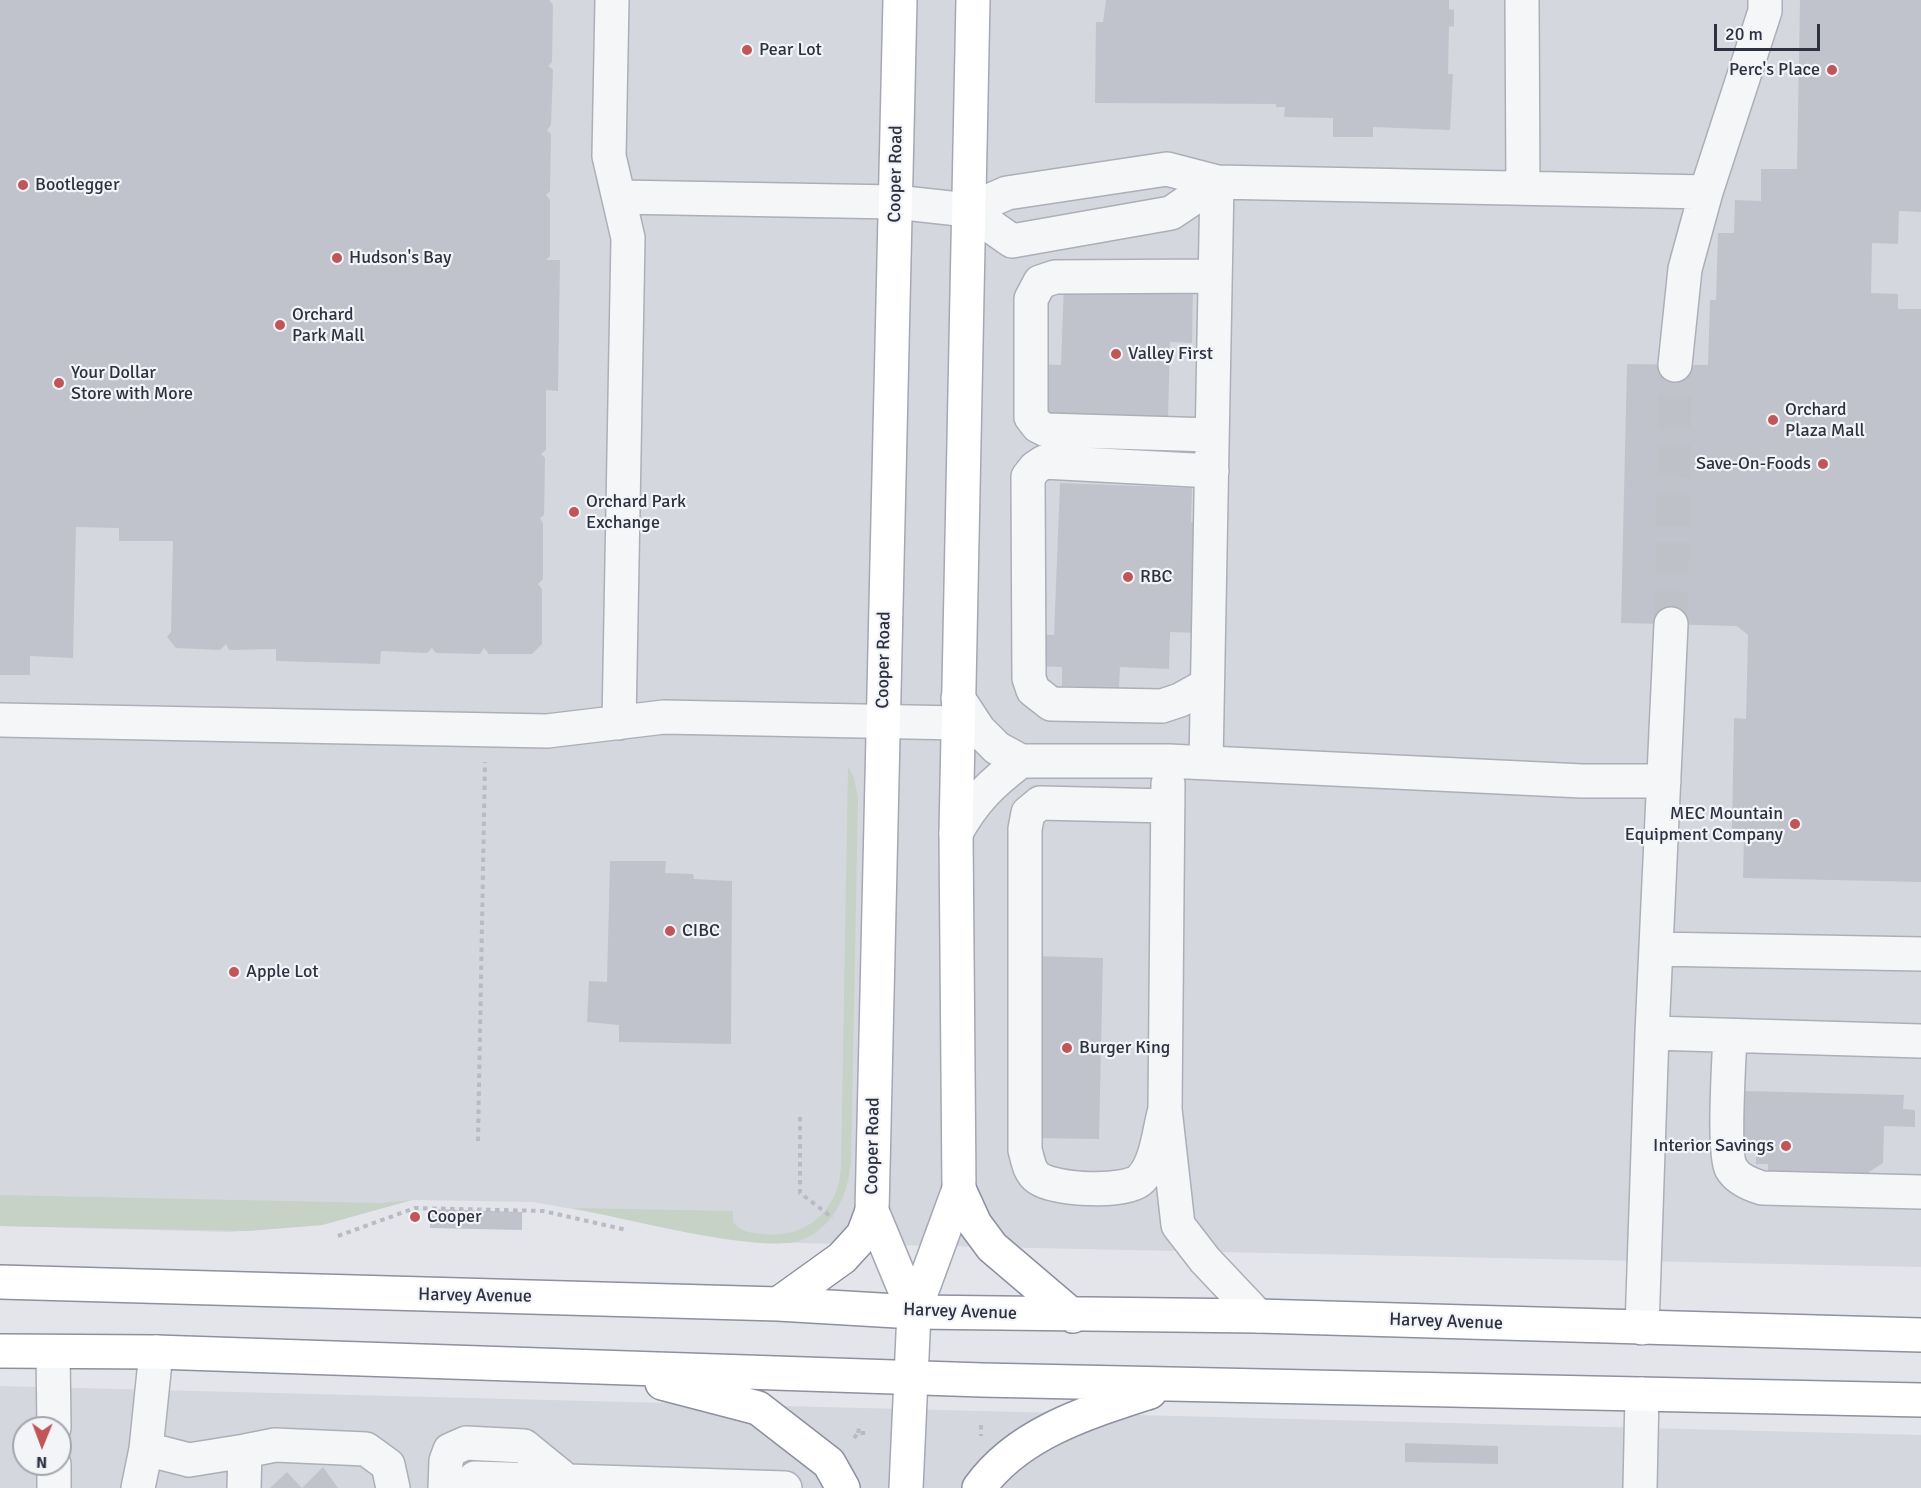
<!DOCTYPE html>
<style>
body{margin:0}
#map{position:relative;width:1921px;height:1488px;overflow:hidden;background:#e3e5ea;font-family:Signika,sans-serif}
canvas{display:block}
.north{position:absolute;left:12px;top:1416px;width:60px;height:60px;box-sizing:border-box;background:#f2f4f7;border:2px solid #a3a6ae;border-radius:50%;rotate:181deg;font-size:16px;font-weight:700;line-height:24px;text-align:center;color:#2d3140}
.north::after{content:'';display:block;margin:auto;width:21px;height:27px;background:#c05657;clip-path:polygon(50% 0,100% 100%,50% 72%,0 100%)}
.scale{position:absolute;left:1714px;top:24px;width:106px;height:27px;box-sizing:border-box;border:3px solid #2d3140;border-top:0;padding-left:8px;font-size:18px;line-height:21px;white-space:nowrap;color:#2d3140;-webkit-text-stroke:4px #f2f4f7;paint-order:stroke}
</style>
<div id="map">
<canvas width="1921" height="1488"></canvas>
<div class="north">N</div>
<div class="scale">20 m</div>
</div>
<script>
const context = document.querySelector('canvas').getContext('2d');
context.lineJoin = 'round';
function fillPath(path, color) { context.fillStyle = color; context.fill(path, 'evenodd'); }
function stroke(path, color, width, dash) { context.strokeStyle = color; context.lineWidth = width; context.lineCap = dash ? 'butt' : 'round'; context.setLineDash(dash || []); context.stroke(path); }
function drawText(font, color, halo, rows, align = 'center') {
  context.font = font + ' Signika,sans-serif'; context.lineWidth = 4.5; context.setLineDash([]); context.textBaseline = 'middle'; context.strokeStyle = halo; context.fillStyle = color; for (const [text, x, y, turn = 0] of rows) {
    context.save(); context.translate(x, y); context.rotate((+turn || 0) * Math.PI / 180); context.textAlign = isNaN(turn) ? turn : align; if (halo) context.strokeText(text, 0, 0); context.fillText(text, 0, 0); context.restore();
  }
}
const built = new Path2D(`
 M0,0H1921V1267L754,1242L533,1202L412,1200L322,1225L231,1232L0,1226Z
 M0,1386L1921,1435V1488H0ZM24,1428H60V1464H24Z`);
const green = new Path2D(`
 M848,766L854,778L858,798L851,1162C848,1194 834,1227 802,1240C762,1255 620,1217 572,1208L733,1211V1222C740,1232 752,1233 763,1234C807,1239 839,1210 841,1166Z
 M0,1195L380,1203L412,1200L322,1225L248,1231L0,1226Z`);
const building = new Path2D(`
 M0,0H549L553,5L552,62L548,66L553,70L551,125L547,130L551,134L550,191L546,195L550,200V256L546,260H560L558,391L546,390V450L541,454L545,458L544,515L540,518L543,523V579L538,584L542,589V644L532,654H489L484,648L480,654L436,653L432,648L427,653L381,651L380,664L276,661V649L229,650L226,644L220,650L176,648L167,637L171,632L173,541H119V528L76,527L73,658L30,656V675H0Z
 M1106,0H1449V9L1454,10V26L1449,27L1448,74H1453L1450,130L1373,127V137H1333V118L1284,117L1285,107H1276V104L1095,103L1096,22H1103Z
 M1800,0H1921V212L1899,211L1898,244L1872,243L1871,293L1898,294V309H1921V882L1743,878L1744,837L1732,828L1734,718L1746,719L1748,635L1737,626L1621,623L1627,364L1708,365L1710,300H1716L1718,233H1734L1735,200L1761,201V169H1797Z
 M1064,283L1193,287L1192,343L1170,342L1168,417L1035,413L1037,364L1061,365Z
 M1060,483L1192,488L1191,522H1202L1198,633L1170,632L1169,669L1120,667L1119,688L1062,686V667L1030,666L1032,634L1054,635Z
 M610,861H666L665,873L693,874L694,879L732,881L731,1044L619,1042V1025L587,1022L589,981L607,982Z
 M1034,956L1103,958L1099,1139L1030,1138Z
 M1745,1091L1904,1095L1903,1109L1915,1110V1127L1884,1126L1883,1163L1869,1172V1178L1768,1174V1164H1756V1152L1744,1151V1139L1734,1138L1735,1103H1744Z
 M430,1209L522,1212V1230L430,1228Z
 M1405,1443L1498,1446V1464L1405,1462Z
 M323,1467L338,1488H270L287,1472L302,1488Z`);
const minorTunnel = new Path2D(`
 M1671,624L1675,365`);
const path = new Path2D(`
 M800,1117V1193L833,1218
 M478,1141L485,762
 M338,1236L415,1208L543,1211L627,1230
 M981,1425V1436
 M858,1433L860,1424
 M854,1438L858,1433H869`);
const minor = new Path2D(`
 M612,0L609,156L628,238L619,723
 M1522,0L1523,188
 M1706,192L1765,11V0
 M619,197L895,202L968,210L1012,241L1171,213L1217,182
 M968,210L1007,193L1167,169L1217,182L1706,192L1685,269L1675,365
 M1212,435L1046,430L1038,426L1031,417V299L1040,282L1055,277L1215,276
 M1207,685L1180,700L1162,706L1051,704L1033,690L1029,678L1028,477L1035,468L1044,462L1212,471
 M958,698L979,730L997,748L1021,761H1168L1582,781H1664
 M0,720L547,731L664,717L959,723
 M1206,763L1217,182
 M1168,784L1165,1109L1178,1225L1205,1260L1258,1316
 M956,833C974,800 991,784 1021,761
 M1656,949L1921,954
 M1652,1033L1921,1041
 M1730,1036C1729,1058 1723,1153 1731,1168C1737,1179 1752,1185 1762,1188L1921,1192
 M1165,1109C1159,1130 1157,1163 1141,1179C1127,1194 1054,1190 1038,1178C1029,1172 1028,1160 1025,1150V829L1028,813L1040,803L1168,806
 M1642,1328L1652,1033L1671,624
 M53,1353L54,1428
 M146,1449L189,1460L245,1451L244,1488
 M245,1451L275,1445L366,1449L388,1465L393,1488
 M54,1464V1488
 M475,1478L785,1488
 M138,1488L146,1449L156,1352
 M445,1488L446,1461L450,1450L466,1443L524,1446L567,1481
 M1640,1488L1642,1394`);
const major = new Path2D(`
 M900,0L872,1211L914,1312
 M906,1488L914,1312L959,1189L956,833L973,0`);
const highway = new Path2D(`
 M959,1189L975,1224L992,1247L1073,1316
 M0,1282L778,1304L914,1312L1258,1316L1921,1335
 M778,1304L842,1258L863,1235L872,1211
 M0,1351L156,1352L982,1380L1921,1400
 M662,1383L758,1408L829,1463L843,1488
 M979,1488C1018,1433 1088,1412 1150,1392`);
const markers = [
 [747,50,6,"#c05657"],
 [1832,70,6,"#c05657"],
 [23,185,6,"#c05657"],
 [337,258,6,"#c05657"],
 [280,325,6,"#c05657"],
 [1116,354,6,"#c05657"],
 [59,383,6,"#c05657"],
 [1773,420,6,"#c05657"],
 [1823,464,6,"#c05657"],
 [574,512,6,"#c05657"],
 [1128,577,6,"#c05657"],
 [1795,824,6,"#c05657"],
 [670,931,6,"#c05657"],
 [234,972,6,"#c05657"],
 [1067,1048,6,"#c05657"],
 [1786,1146,6,"#c05657"],
 [415,1217,6,"#c05657"]
];
const poiNames = [
 ["Pear Lot",759,50],
 ["Perc's Place",1820,70,"right"],
 ["Bootlegger",35,185],
 ["Hudson's Bay",349,258],
 ["Orchard",292,315],
 ["Park Mall",292,336],
 ["Valley First",1128,354],
 ["Your Dollar",71,373],
 ["Store with More",71,394],
 ["Orchard",1785,410],
 ["Plaza Mall",1785,431],
 ["Save-On-Foods",1811,464,"right"],
 ["Orchard Park",586,502],
 ["Exchange",586,523],
 ["RBC",1140,577],
 ["MEC Mountain",1783,814,"right"],
 ["Equipment Company",1783,835,"right"],
 ["CIBC",682,931],
 ["Apple Lot",246,972],
 ["Burger King",1079,1048],
 ["Interior Savings",1774,1146,"right"],
 ["Cooper",427,1217]
];
const streetNames = [
 ["Cooper Road",896,174,-89],
 ["Cooper Road",884,660,-89],
 ["Cooper Road",873,1146,-89],
 ["Harvey Avenue",475,1296,1],
 ["Harvey Avenue",960,1312,2],
 ["Harvey Avenue",1446,1322,2]
];
fillPath(built, '#d5d7de');
fillPath(green, '#c6d2c5');
fillPath(building, '#c1c3cc');
stroke(minorTunnel, '#bfc1c8', 33, [33, 16]);
stroke(minor, '#acafb7', 36);
stroke(major, '#a3a8b4', 36);
stroke(highway, '#8c909f', 36);
stroke(path, '#b9bbc1', 4, [4.5, 4.5]);
stroke(minor, '#f5f6f8', 33);
stroke(major, '#fff', 33);
stroke(highway, '#fff', 33);
for (const [x, y, r, color] of markers) { const dot = new Path2D(); dot.arc(x, y, r, 0, 2 * Math.PI); context.fillStyle = color; context.fill(dot); stroke(dot, '#f2f4f7', 2); }
drawText('18px', '#2d3140', '#f2f4f7', poiNames, 'left');
drawText('18px', '#2d3140', '#f2f4f7', streetNames);
</script>
